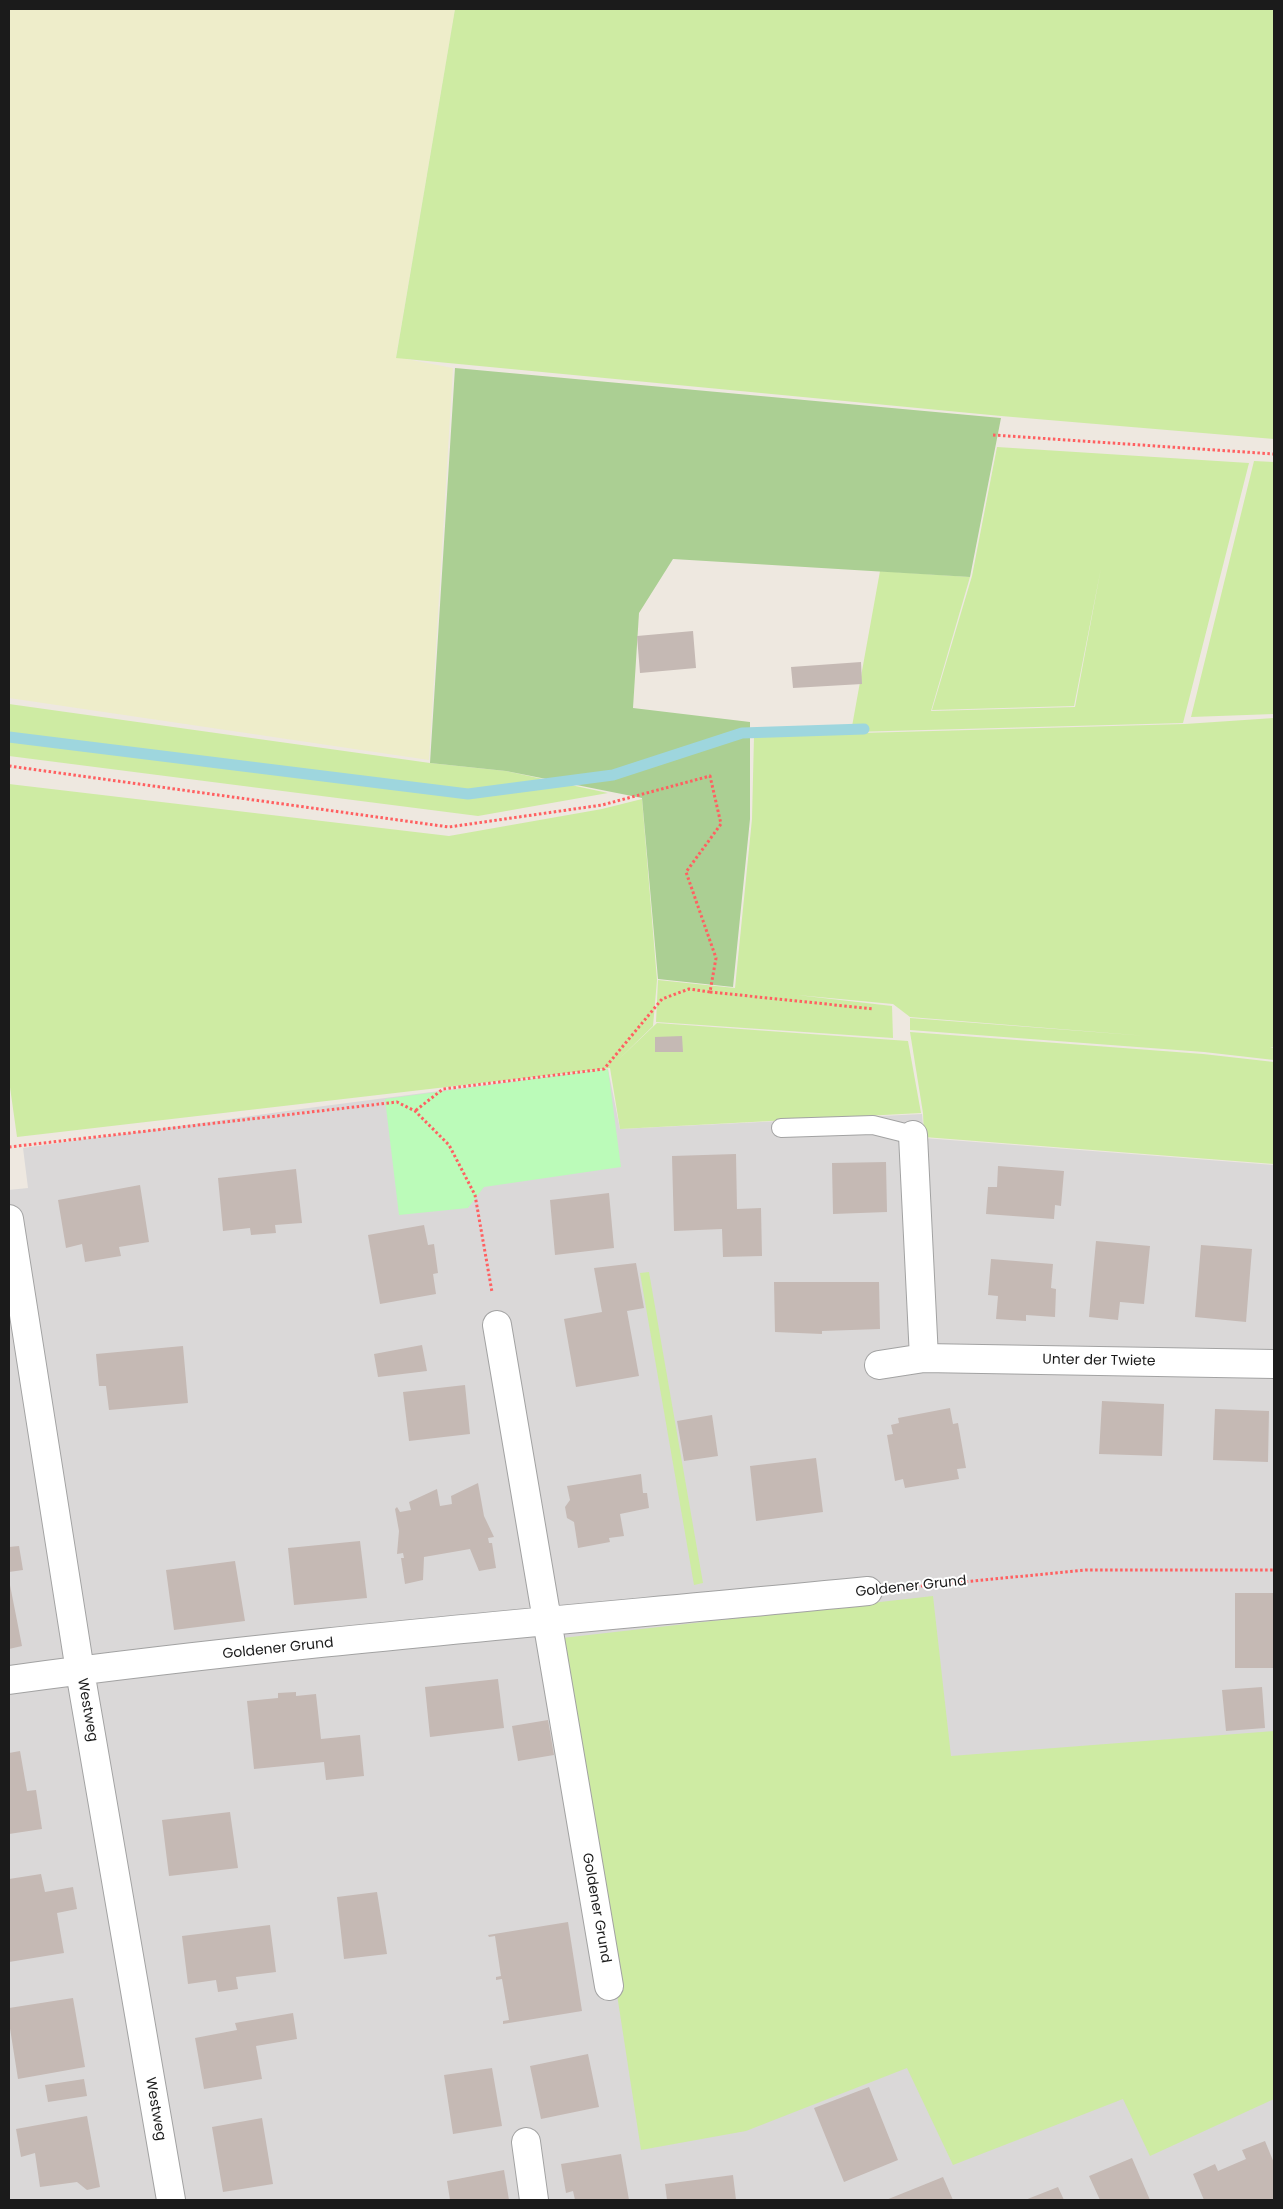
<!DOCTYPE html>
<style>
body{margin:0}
#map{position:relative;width:1283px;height:2209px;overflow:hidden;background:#eee8e0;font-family:Poppins,sans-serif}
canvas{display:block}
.frame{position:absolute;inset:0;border:10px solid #1b1b1b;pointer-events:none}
</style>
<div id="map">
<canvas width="1283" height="2209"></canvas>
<div class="frame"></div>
</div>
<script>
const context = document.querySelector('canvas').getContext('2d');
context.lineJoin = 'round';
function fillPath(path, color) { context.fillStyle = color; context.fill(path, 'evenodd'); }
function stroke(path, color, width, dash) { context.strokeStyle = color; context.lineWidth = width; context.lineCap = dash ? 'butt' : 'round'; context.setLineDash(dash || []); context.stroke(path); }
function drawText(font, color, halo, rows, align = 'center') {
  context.font = font + ' Poppins,sans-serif'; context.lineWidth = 4; context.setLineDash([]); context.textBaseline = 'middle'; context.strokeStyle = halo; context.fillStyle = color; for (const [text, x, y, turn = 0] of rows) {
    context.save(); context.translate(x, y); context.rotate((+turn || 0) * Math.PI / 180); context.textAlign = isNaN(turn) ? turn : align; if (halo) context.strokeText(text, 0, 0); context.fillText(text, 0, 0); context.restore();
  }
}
const residential = new Path2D(`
 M608,1069L620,1129L922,1114L924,1138L1274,1165V2200H9V1190L28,1188L23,1148L301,1109Z`);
const farmland = new Path2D(`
 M9,9H455L396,357L453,368L429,760L9,698Z`);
const grass = new Path2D(`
 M455,9H1274V439L1001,416L396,358Z
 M997,447L1249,463L1183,723L851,732L880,571L970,577L931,711L1075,707L1101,568L1074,706L932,710L972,576Z
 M1254,461L1274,462V714L1191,717Z
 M9,704L430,763L506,771L608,793L478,816L9,756Z
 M1274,718V1047H1270L1274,1048V1060L1204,1052L910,1030V1018L1147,1036L910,1017L893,1004L797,995L892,1006L893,1038L656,1022L658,980L735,988L752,819L754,736L1185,724Z
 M9,784L449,836L602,809L642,799L657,980L653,1026L617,1061L657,1023L908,1041L921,1113L620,1129L610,1068L17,1137L9,1080Z
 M910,1032L1203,1054L1274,1062V1164L924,1137L923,1113Z
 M649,1272L703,1583L694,1585L640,1273Z
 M933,1596L951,1756L1274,1731V2099L1150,2156L1123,2099L953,2165L907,2068L746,2131L641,2150L562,1638Z`);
const forest = new Path2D(`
 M455,368L1001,418L970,577L673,559L639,613L633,708L750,722V819L733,987L658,979L642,798L506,771L430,763Z`);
const park = new Path2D(`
 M608,1069L621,1167L484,1187L468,1208L399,1215L385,1099Z`);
const stream = new Path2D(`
 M9,737L468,794L613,775L742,733L864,729`);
const building = new Path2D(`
 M693,631L696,668L640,673L637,636Z
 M861,662L862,684L793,688L791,667Z
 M682,1036L683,1052H655V1037Z
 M736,1154L737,1209L761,1208L762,1256L723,1257L722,1229L674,1231L672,1156Z
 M886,1162L887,1212L833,1214L832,1163Z
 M998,1166L1064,1171L1061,1206L1055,1205L1054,1219L986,1214L988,1187H997Z
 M296,1169L302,1223L275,1225L276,1233L251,1235L250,1228L223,1231L218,1178Z
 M140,1185L149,1242L119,1247L121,1256L85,1262L82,1244L66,1248L58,1200Z
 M609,1193L614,1248L555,1255L550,1200Z
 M424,1225L428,1245L434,1244L438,1273L433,1274L436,1294L380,1304L368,1235Z
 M1096,1241L1150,1246L1144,1304L1120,1302L1118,1320L1089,1317Z
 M1201,1245L1252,1249L1246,1322L1195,1317Z
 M991,1259L1053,1264L1051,1288L1056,1289L1055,1317L1026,1315V1321L996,1319L998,1296L988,1295Z
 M636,1263L644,1308L627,1311L639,1376L576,1387L564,1319L602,1312L594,1268Z
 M774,1282H879L880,1329L822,1331V1334L775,1332Z
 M422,1345L427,1371L378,1377L374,1354Z
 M183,1346L188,1403L109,1410L106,1386H99L96,1354Z
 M465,1385L470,1434L409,1441L403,1392Z
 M1102,1401L1164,1404L1162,1456L1099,1454Z
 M950,1408L953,1424L958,1423L966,1468L957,1469L959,1479L905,1488L903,1479L895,1481L887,1435L893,1434L891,1425L899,1423L898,1418Z
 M1215,1409L1269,1411L1268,1462L1213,1460Z
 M712,1415L718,1456L684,1461L677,1421Z
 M816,1458L823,1512L756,1521L750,1466Z
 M641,1474L643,1493H647L649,1508L620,1514L624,1536L609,1538L610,1542L578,1548L574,1522L567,1518L565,1507L570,1500L567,1486Z
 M478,1483L484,1516L494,1537L488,1538L489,1543H492L496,1568L479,1571L470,1549L424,1557L423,1580L405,1584L401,1558H404L403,1553L397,1554L399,1531L395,1509L397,1507L400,1512L411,1510L409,1502L437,1489L440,1506L452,1504L451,1496Z
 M360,1541L367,1598L294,1605L288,1548Z
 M19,1546L23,1570L9,1572V1547Z
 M235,1561L245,1621L174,1630L166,1570Z
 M9,1580L22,1646L9,1649Z
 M1235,1593H1274V1668H1235Z
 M498,1679L504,1728L430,1737L425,1687Z
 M1262,1687L1265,1728L1226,1731L1222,1690Z
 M296,1692V1696L316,1694L321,1739L360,1735L364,1776L326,1780L324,1762L254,1769L247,1701L278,1698V1693Z
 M548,1720L554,1755L518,1761L512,1726Z
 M20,1751L27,1791L36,1790L42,1829L9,1834V1753Z
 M230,1812L238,1868L169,1876L162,1820Z
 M41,1874L45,1892L73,1887L77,1909L57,1913L64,1953L9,1962V1879Z
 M377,1892L387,1954L344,1959L337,1897Z
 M568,1922L582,2011L503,2024V2021L509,2020L502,1979L496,1980V1977L501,1976L495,1936L489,1937L488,1935Z
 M270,1925L276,1972L236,1977L238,1989L218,1992L216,1980L188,1984L182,1936Z
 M73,1998L85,2067L18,2079L9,2022V2008Z
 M293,2013L297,2039L256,2046L262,2079L204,2089L195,2038L237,2030L235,2023Z
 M588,2054L599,2107L541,2119L530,2066Z
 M492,2068L502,2126L453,2134L444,2075Z
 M84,2079L87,2096L48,2102L45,2085Z
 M869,2087L898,2160L844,2182L814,2108Z
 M87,2116L100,2187L87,2190L77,2182L40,2187L35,2153L21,2157L16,2129Z
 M262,2118L273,2184L223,2192L212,2127Z
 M1265,2141L1274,2163V2200H1204L1193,2174L1215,2164L1218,2171L1246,2159L1242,2150Z
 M621,2154L629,2200H575L573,2191L566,2193L561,2164Z
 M1132,2158L1150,2200H1100L1089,2176Z
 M504,2170L509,2200H450L447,2181Z
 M733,2175L736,2200H667L665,2184Z
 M943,2177L953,2200H886Z
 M1058,2187L1064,2200H1025Z`);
const path = new Path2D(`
 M993,435L1274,454
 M9,766L449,827L602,805L710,776L721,824L686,872L716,958L710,992L689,989L662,999L604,1069L443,1089L415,1111
 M710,992L874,1009
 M9,1147L397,1102L415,1111L449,1145L475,1195L492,1292
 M901,1588L1086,1570H1274`);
const lane = new Path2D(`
 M781,1128L873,1125L913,1135`);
const street = new Path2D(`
 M913,1135L924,1358
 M9,1219L80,1671L171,2200
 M497,1325L609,1986
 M879,1365L924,1358L1274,1364
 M9,1680C294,1641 582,1619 868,1591
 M526,2142L534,2200`);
const streetNames = [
 ["Unter der Twiete",1099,1361,1],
 ["Goldener Grund",911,1587,-6],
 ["Goldener Grund",278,1649,-6],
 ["Westweg",87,1710,80],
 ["Goldener Grund",596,1908,80],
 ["Westweg",155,2109,80]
];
fillPath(residential, '#dad8d8');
fillPath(farmland, '#eeedca');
fillPath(grass, '#ceeba3');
fillPath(forest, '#abcf93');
fillPath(park, '#bbfbb9');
stroke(stream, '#9ed6de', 11);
fillPath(building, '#c5b9b4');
stroke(lane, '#a2a2a2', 20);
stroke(street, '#a2a2a2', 30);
stroke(path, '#ff6061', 3, [2.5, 2.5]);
stroke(lane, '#fff', 18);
stroke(street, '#fff', 28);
drawText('14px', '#1b1b1b', '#fff', streetNames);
</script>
